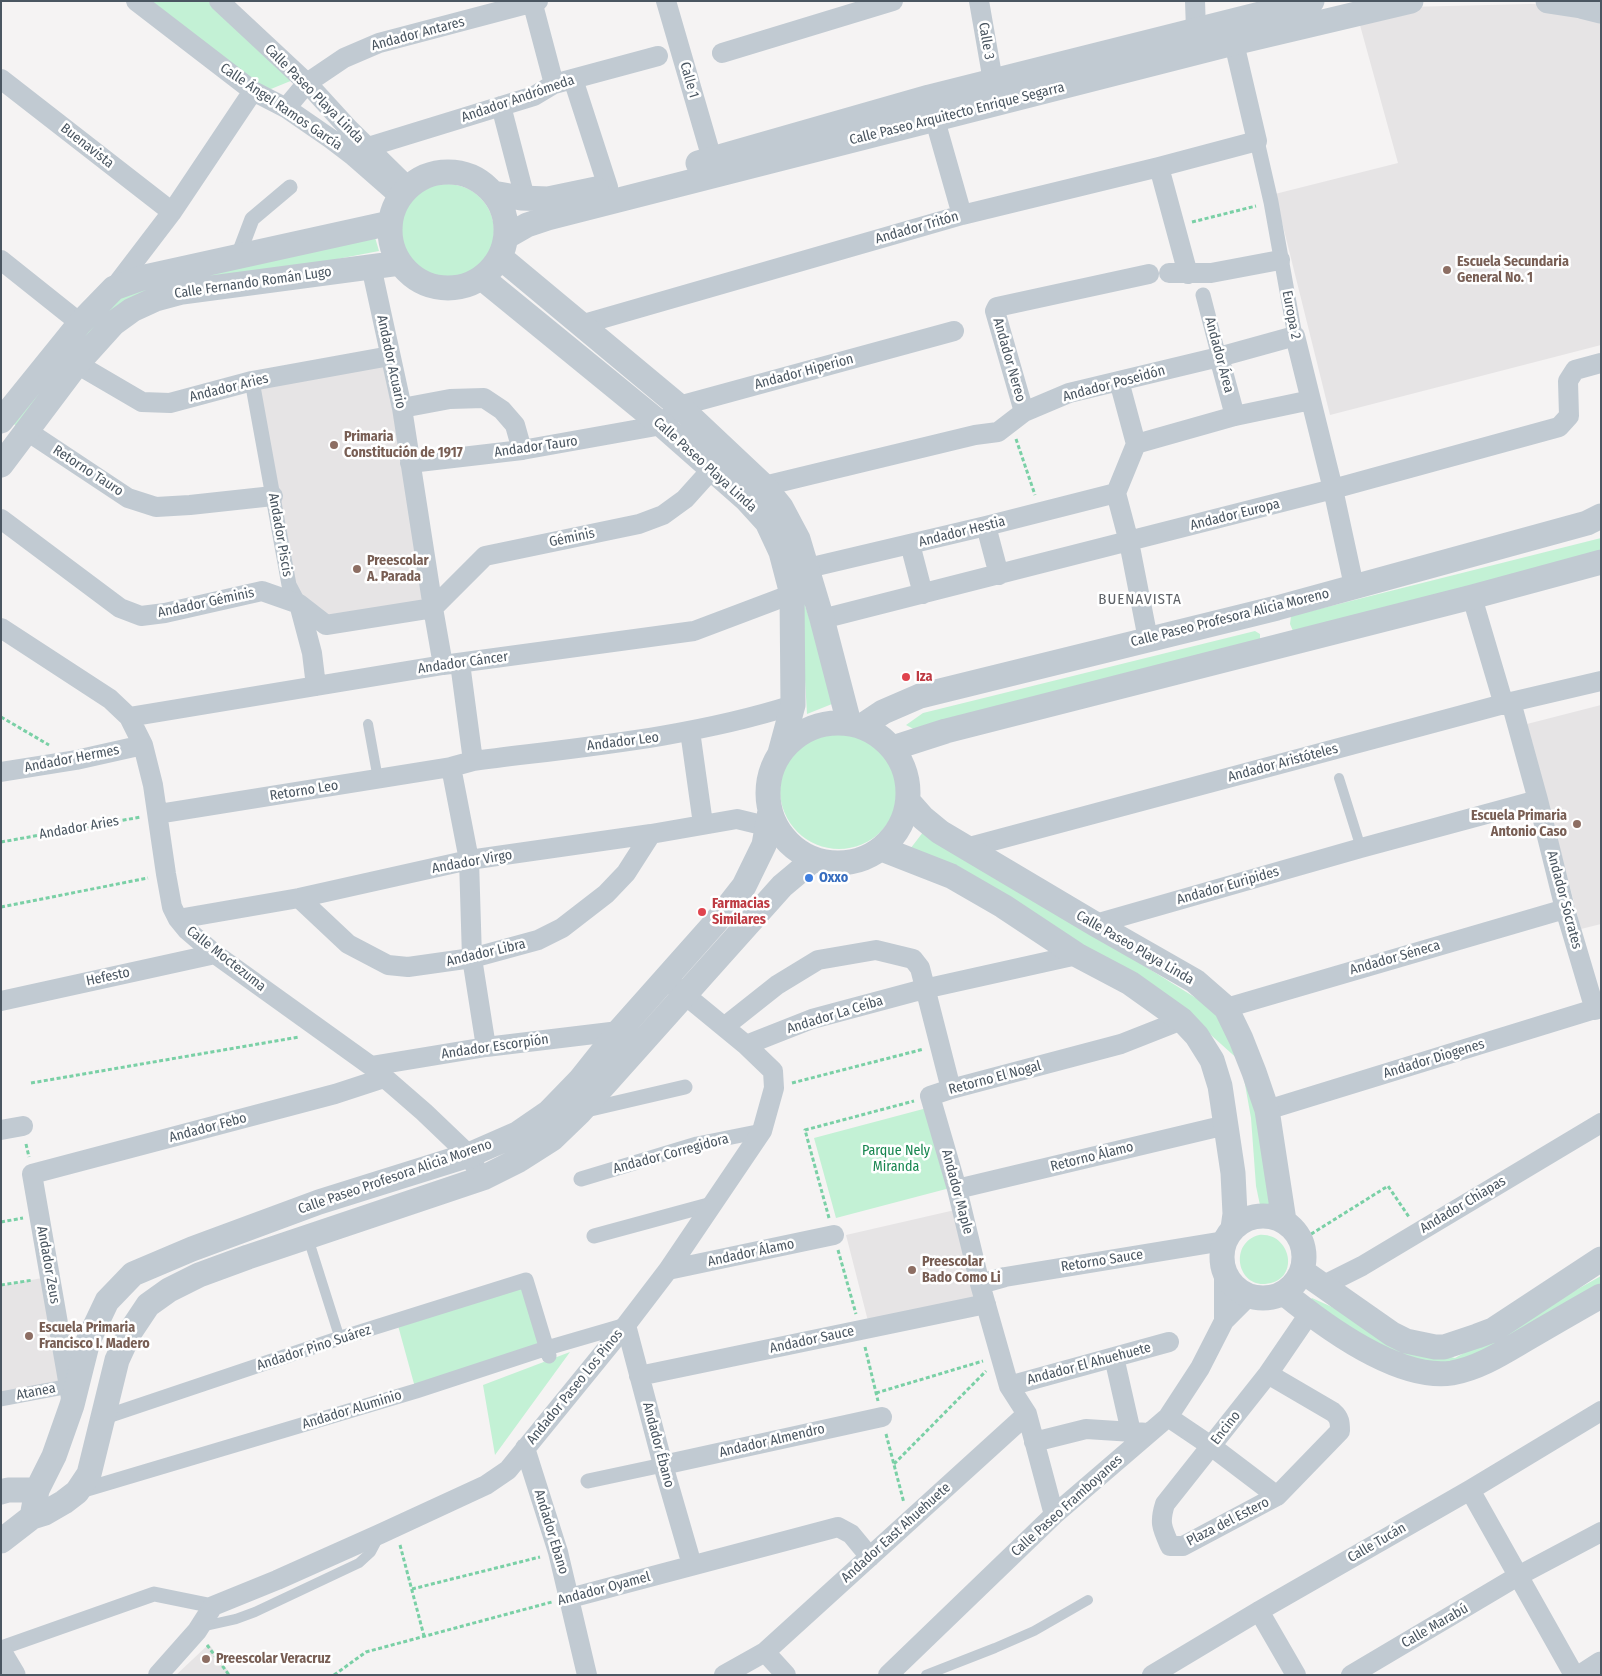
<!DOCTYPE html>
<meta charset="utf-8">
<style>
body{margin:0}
#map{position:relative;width:1602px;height:1676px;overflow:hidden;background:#f5f3f3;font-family:"Fira Sans Condensed",sans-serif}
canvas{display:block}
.frame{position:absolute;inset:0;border:2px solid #4a5661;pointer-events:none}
</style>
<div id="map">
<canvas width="1602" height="1676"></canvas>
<div class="frame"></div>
</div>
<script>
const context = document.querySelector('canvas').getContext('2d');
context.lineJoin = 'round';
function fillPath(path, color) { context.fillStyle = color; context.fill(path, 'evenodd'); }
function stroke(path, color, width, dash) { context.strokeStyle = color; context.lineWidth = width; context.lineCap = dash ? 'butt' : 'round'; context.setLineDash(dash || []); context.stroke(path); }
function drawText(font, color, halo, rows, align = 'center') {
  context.font = font + ' "Fira Sans Condensed",sans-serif'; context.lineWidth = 5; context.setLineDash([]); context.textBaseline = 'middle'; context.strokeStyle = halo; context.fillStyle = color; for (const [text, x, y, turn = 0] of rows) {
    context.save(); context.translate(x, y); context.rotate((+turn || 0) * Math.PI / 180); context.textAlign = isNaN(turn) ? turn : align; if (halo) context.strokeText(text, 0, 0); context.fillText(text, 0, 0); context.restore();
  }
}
const education = new Path2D(`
 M1530,4L1574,5L1601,13V345L1330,415L1275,194L1398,163L1358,18L1405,7Z
 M388,361L428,599L333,620L296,595L257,388Z
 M1601,705V924L1581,929L1527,724Z
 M955,1210L977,1304L869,1325L846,1235Z
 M47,1277L66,1387L1,1398V1286Z
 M209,1644L231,1675H176Z`);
const green = new Path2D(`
 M150,1H211L293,80L266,91Z
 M400 231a47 47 0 1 1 94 0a47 47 0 1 1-94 0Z
 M374,234L379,251L135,298L19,427L6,420L123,293Z
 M768,494L837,702L807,714L800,594Z
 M1601,538V552L1293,631L1290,624L1291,616Z
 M1255,631L1260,634V640L921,733L906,725L923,713Z
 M780 790a59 59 0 1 1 118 0a59 59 0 1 1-118 0Z
 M927,827L1069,919L1220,1013L1242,1046L1278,1212L1261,1210L1256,1186L1251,1118L1241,1062L1173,1001L907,853Z
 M927,1108L950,1188L836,1218L814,1138Z
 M1259,1235C1292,1232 1301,1282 1265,1284C1237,1286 1229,1243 1259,1235Z
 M1601,1276V1292L1494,1355L1433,1372L1304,1305L1312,1298L1350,1315L1379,1338L1455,1358Z
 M526,1280L547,1348L416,1391L397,1322Z
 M570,1352L495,1455L483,1385Z`);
const path = new Path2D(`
 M1192,222L1256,206
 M1016,439L1035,495
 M1,717L49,745
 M1,842L141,817
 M1,907L148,878
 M31,1083L299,1037
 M792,1083L924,1049
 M26,1144L29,1157
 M829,1218L805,1130L914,1101
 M1,1222L23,1218
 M1300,1241L1388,1186L1409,1217
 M838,1250L856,1314
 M1,1285L33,1280
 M865,1347L878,1401
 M876,1393L983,1361
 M886,1434L904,1503
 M894,1464L986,1371
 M400,1545L424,1636
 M412,1589L540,1557
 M207,1645L229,1675
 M334,1675L366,1652L552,1602`);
const service = new Path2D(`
 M368,724L378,779
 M1339,778L1361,848
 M308,1238L340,1339
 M200,1627L236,1619L255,1612L359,1563L371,1552L379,1537
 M926,1675L995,1648L1034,1631L1088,1600`);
const pedestrian = new Path2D(`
 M1257,141L1271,202L1295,336
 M238,256L252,219L290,187
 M1203,295L1219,357
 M252,381L289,585L299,604
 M582,1111L685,1087
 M581,1179L697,1144L762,1131
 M594,1236L712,1204
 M1,1399L70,1386
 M102,1418L331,1341L526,1280L549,1356
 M588,1481L663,1465
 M77,1492L416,1391L547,1348L626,1325
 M1,1648L154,1594L213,1606`);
const minor = new Path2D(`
 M136,1L253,91L286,108L331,139L352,155L400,197
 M219,1L307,83L349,129L408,187
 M532,1L554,84
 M666,1L712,159
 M979,1L993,81
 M1195,1L1196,30
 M722,53L893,1
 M1,79L172,212
 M573,79L608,187
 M501,106L525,198
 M931,106L962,215
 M286,108L307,83L344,58L379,43L538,1
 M352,155L368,147L534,96L554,84L658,56
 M1159,167L1188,274
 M1,260L80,323
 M371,266L402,408L433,608L443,665
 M1169,273H1211L1280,260
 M114,288L172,212L253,91
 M580,325L962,215L1159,167L1257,141L1234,43
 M1219,357L1235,416
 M77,364L142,402L170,403L252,381L390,356
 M1119,381L1136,444
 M402,408L450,399L484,398L502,410L515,425L522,450
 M1024,412L995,311L997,307L1149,274
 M27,431L128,498L156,507L190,505L273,496
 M410,463L522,450L662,425L679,406L954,331
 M764,486L975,435L998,432L1024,412L1069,393L1219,357L1295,336L1333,489L1354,586
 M1116,493L1136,444L1235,416L1311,400
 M1116,493L1129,542L1148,639
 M1,519L120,608L141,616L165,613L262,591L299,604L326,625L433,608L485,556L639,524L663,515L685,499L712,469
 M986,526L999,575
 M910,544L923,594
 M808,568L986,526L1116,493
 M1472,597L1504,705
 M299,604L312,653L316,686
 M822,619L1333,489L1559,427L1569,416L1568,381L1575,370L1601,363
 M1,628L110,699L129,717L143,745L153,785L166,874L172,907L178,919L187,930L215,954L371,1066L424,1112L469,1155L475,1166
 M460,663L473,761
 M1511,702L1538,800L1565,909L1595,1010
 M129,717L443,665L694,631L792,594
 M690,731L703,824
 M451,767L469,860L472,958L486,1047
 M1,772L76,760L143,745
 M158,814L451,767L473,761C581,747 689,738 793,705
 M966,848L1511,702L1601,681
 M299,898L348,944L388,965L408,967L472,958L538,940L562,928L606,894L626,873L651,834
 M178,919L299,898L469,860L651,834L737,819L766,826
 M1095,924L1361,848L1538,800
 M1,1001L215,954
 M1226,1008L1565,909
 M724,1027L777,985L818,960L876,950L913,959L920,968L951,1089
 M746,1045L812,1019L924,989L1077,955
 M371,1066L486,1047L619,1031
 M1267,1110L1601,1007
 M1,1130L23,1126
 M957,1189L1226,1125
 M668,1270L834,1235
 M980,1284L1005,1277L1224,1241
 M1324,1285L1362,1266L1601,1123
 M1224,1321V1272
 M626,1325L663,1465L692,1565
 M1114,1357L1131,1432
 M1268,1374L1333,1412C1340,1418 1340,1423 1340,1431L1277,1496L1183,1546H1170C1162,1528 1159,1523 1165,1504L1268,1374L1309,1314
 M639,1376L986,1304
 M1009,1386L1169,1342
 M71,1398L32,1174L335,1094L384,1078
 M1168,1417L1211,1446L1277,1496
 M1034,1442L1086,1429L1149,1433
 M525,1448L558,1552L587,1675
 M663,1465L882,1417
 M1470,1490L1574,1675
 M1054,1515L1027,1414L1009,1386L980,1284L957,1189L930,1096L951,1089L1121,1044L1182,1020
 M570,1598L838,1527L851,1534L870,1557
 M1259,1611L1296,1675
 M765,1652L786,1675
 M158,1675L197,1631L213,1606L277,1580L380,1534L486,1485L508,1470L626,1325L668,1270L762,1131L774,1088L773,1071L746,1045L673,985
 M724,1675L765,1652L1027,1414
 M888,1675L1054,1515L1168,1417L1200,1368L1224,1321L1249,1296
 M1152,1675L1259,1611L1470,1490L1601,1411
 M1351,1675L1518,1576L1601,1532`);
const tertiary = new Path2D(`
 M1548,1L1581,6L1601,11
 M698,163L929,97L1312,1
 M390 230a58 58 0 1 1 116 0a58 58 0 1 1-116 0Z
 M493,193L521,198L548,199L596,189
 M506,237L527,225L548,218L1234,43L1411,1
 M500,257L679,406L764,486L781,507L798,539L822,619L849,723
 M482,278L662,425L746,499L767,522L781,552L792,594L793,705L780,753
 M1,421L80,323L114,288L145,277L390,223
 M1,465L77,364L114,323L132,310L156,299L182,292L400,263
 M768 793a70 70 0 1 1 140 0a70 70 0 1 1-140 0Z
 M862,726L883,712L920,696L1277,608L1587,523L1601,516
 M893,748L946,731L1472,597L1601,562
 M908,801L923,818L940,832L1095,924L1195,981L1226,1008L1241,1039L1254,1072L1267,1110L1284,1221
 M882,849L951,876L1003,906L1077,955L1130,983L1182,1020L1197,1036L1212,1060L1220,1086L1233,1173L1235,1214L1233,1228
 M1222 1257a41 41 0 1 1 82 0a41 41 0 1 1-82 0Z
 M1302,1271L1392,1334L1406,1341L1435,1347H1444L1477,1336L1493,1330L1601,1259
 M1284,1293C1323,1325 1398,1381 1452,1373C1480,1368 1504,1352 1528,1338C1552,1324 1576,1310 1601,1296
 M1,1492L8,1490H37
 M32,1517L37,1490L54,1456L72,1405L88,1341L107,1301L133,1274L192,1249L319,1202L469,1155L517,1134L549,1112L580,1080L619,1031L715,923L744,886L764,845L770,811
 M1,1541L32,1517L45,1513L64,1502L77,1492L89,1474L117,1360L130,1332L148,1305L169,1290L199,1275L248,1257L483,1178L519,1160L552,1139L580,1112L782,886L813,860
 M1,1655L13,1675
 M1584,1675L1601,1664`);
const markers = [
 [1447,270,5,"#8d6e63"],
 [334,445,5,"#8d6e63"],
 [357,569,5,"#8d6e63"],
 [906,677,5,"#e0444e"],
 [1577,824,5,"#8d6e63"],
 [809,878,5,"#3f7fe0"],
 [702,912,5,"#e0444e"],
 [912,1270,5,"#8d6e63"],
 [29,1336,5,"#8d6e63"],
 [206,1659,5,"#8d6e63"]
];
const streetNames = [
 ["Andador Antares",418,34,-15],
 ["Calle 3",986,41,80],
 ["Calle 1",689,80,74],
 ["Calle Paseo Playa Linda",314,94,45],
 ["Andador Andrómeda",518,99,-19],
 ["Calle Ángel Ramos García",281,107,34],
 ["Calle Paseo Arquitecto Enrique Segarra",957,114,-14],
 ["Buenavista",87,146,38],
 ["Andador Tritón",917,228,-16],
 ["Calle Fernando Román Lugo",253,283,-8],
 ["Europa 2",1291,315,79],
 ["Andador Área",1219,355,75],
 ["Andador Nereo",1009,360,74],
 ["Andador Acuario",391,362,78],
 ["Andador Hiperion",804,372,-15],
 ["Andador Poseidón",1114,384,-15],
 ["Andador Aries",229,388,-14],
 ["Andador Tauro",536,447,-8],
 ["Calle Paseo Playa Linda",705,465,42],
 ["Retorno Tauro",88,471,33],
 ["Andador Europa",1235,515,-14],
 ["Andador Hestia",962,532,-14],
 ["Andador Piscis",280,535,80],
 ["Géminis",572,538,-12],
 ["Andador Géminis",206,603,-12],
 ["Calle Paseo Profesora Alicia Moreno",1230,618,-14],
 ["Andador Cáncer",463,663,-8],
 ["Andador Leo",623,742,-7],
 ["Andador Hermes",72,759,-11],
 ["Andador Aristóteles",1283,763,-15],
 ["Retorno Leo",304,791,-9],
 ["Andador Aries",79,828,-10],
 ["Andador Virgo",472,862,-10],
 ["Andador Euripides",1228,886,-16],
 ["Andador Sócrates",1564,900,75],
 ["Calle Paseo Playa Linda",1135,948,30],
 ["Andador Libra",486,953,-13],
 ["Andador Séneca",1395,958,-16],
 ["Calle Moctezuma",226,959,38],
 ["Hefesto",108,977,-12],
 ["Andador La Ceiba",835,1015,-17],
 ["Andador Escorpión",495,1047,-8],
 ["Andador Diogenes",1434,1059,-17],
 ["Retorno El Nogal",995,1078,-15],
 ["Andador Febo",208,1128,-15],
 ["Andador Corregidora",671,1154,-15],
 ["Retorno Álamo",1092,1157,-14],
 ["Calle Paseo Profesora Alicia Moreno",395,1177,-19],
 ["Andador Maple",957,1192,75],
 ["Andador Chiapas",1463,1205,-31],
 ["Andador Álamo",751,1253,-12],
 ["Retorno Sauce",1102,1261,-9],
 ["Andador Zeus",48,1265,80],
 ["Andador Sauce",812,1340,-12],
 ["Andador Pino Suárez",314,1348,-18],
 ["Andador El Ahuehuete",1089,1364,-15],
 ["Andador Paseo Los Pinos",575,1387,-51],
 ["Atanea",36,1392,-11],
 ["Andador Aluminio",352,1410,-17],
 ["Encino",1226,1428,-52],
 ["Andador Almendro",772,1441,-13],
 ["Andador Ébano",658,1445,75],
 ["Calle Paseo Framboyanes",1067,1506,-42],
 ["Plaza del Estero",1228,1522,-27],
 ["Andador Ebano",551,1532,73],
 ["Andador East Ahuehuete",896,1533,-42],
 ["Calle Tucán",1377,1543,-30],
 ["Andador Oyamel",604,1589,-15],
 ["Calle Marabú",1435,1626,-30]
];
const educationNames = [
 ["Escuela Secundaria",1457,262],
 ["General No. 1",1457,278],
 ["Primaria",344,437],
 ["Constitución de 1917",344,453],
 ["Preescolar",367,561],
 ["A. Parada",367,577],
 ["Escuela Primaria",1567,816,"right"],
 ["Antonio Caso",1567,832,"right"],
 ["Preescolar",922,1262],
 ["Bado Como Li",922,1278],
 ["Escuela Primaria",39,1328],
 ["Francisco I. Madero",39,1344],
 ["Preescolar Veracruz",216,1659]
];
const healthNames = [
 ["Iza",916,677],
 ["Farmacias",712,904],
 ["Similares",712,920]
];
const shopNames = [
 ["Oxxo",819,878]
];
const parkNames = [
 ["Parque Nely",896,1151],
 ["Miranda",896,1167]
];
const neighbourhoodNames = [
 ["BUENAVISTA",1140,600]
];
fillPath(education, '#e6e4e5');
fillPath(green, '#c3f1d5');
stroke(path, '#7ad0a6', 3, [4, 2.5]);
stroke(service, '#c1cad2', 10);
stroke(pedestrian, '#c1cad2', 15);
stroke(minor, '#c1cad2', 20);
stroke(tertiary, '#c1cad2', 25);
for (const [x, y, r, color] of markers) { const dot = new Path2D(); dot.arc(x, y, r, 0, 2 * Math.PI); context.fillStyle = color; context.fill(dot); stroke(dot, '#fff', 2); }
drawText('14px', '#4a5661', '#fff', streetNames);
drawText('bold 14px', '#785e54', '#fff', educationNames, 'left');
drawText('bold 14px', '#be3a42', '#fff', healthNames, 'left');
drawText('bold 14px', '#366cbe', '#fff', shopNames, 'left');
drawText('14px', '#17864f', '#fff', parkNames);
context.letterSpacing = '1px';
drawText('15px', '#5f6368', '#fff', neighbourhoodNames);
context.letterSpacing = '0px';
</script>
